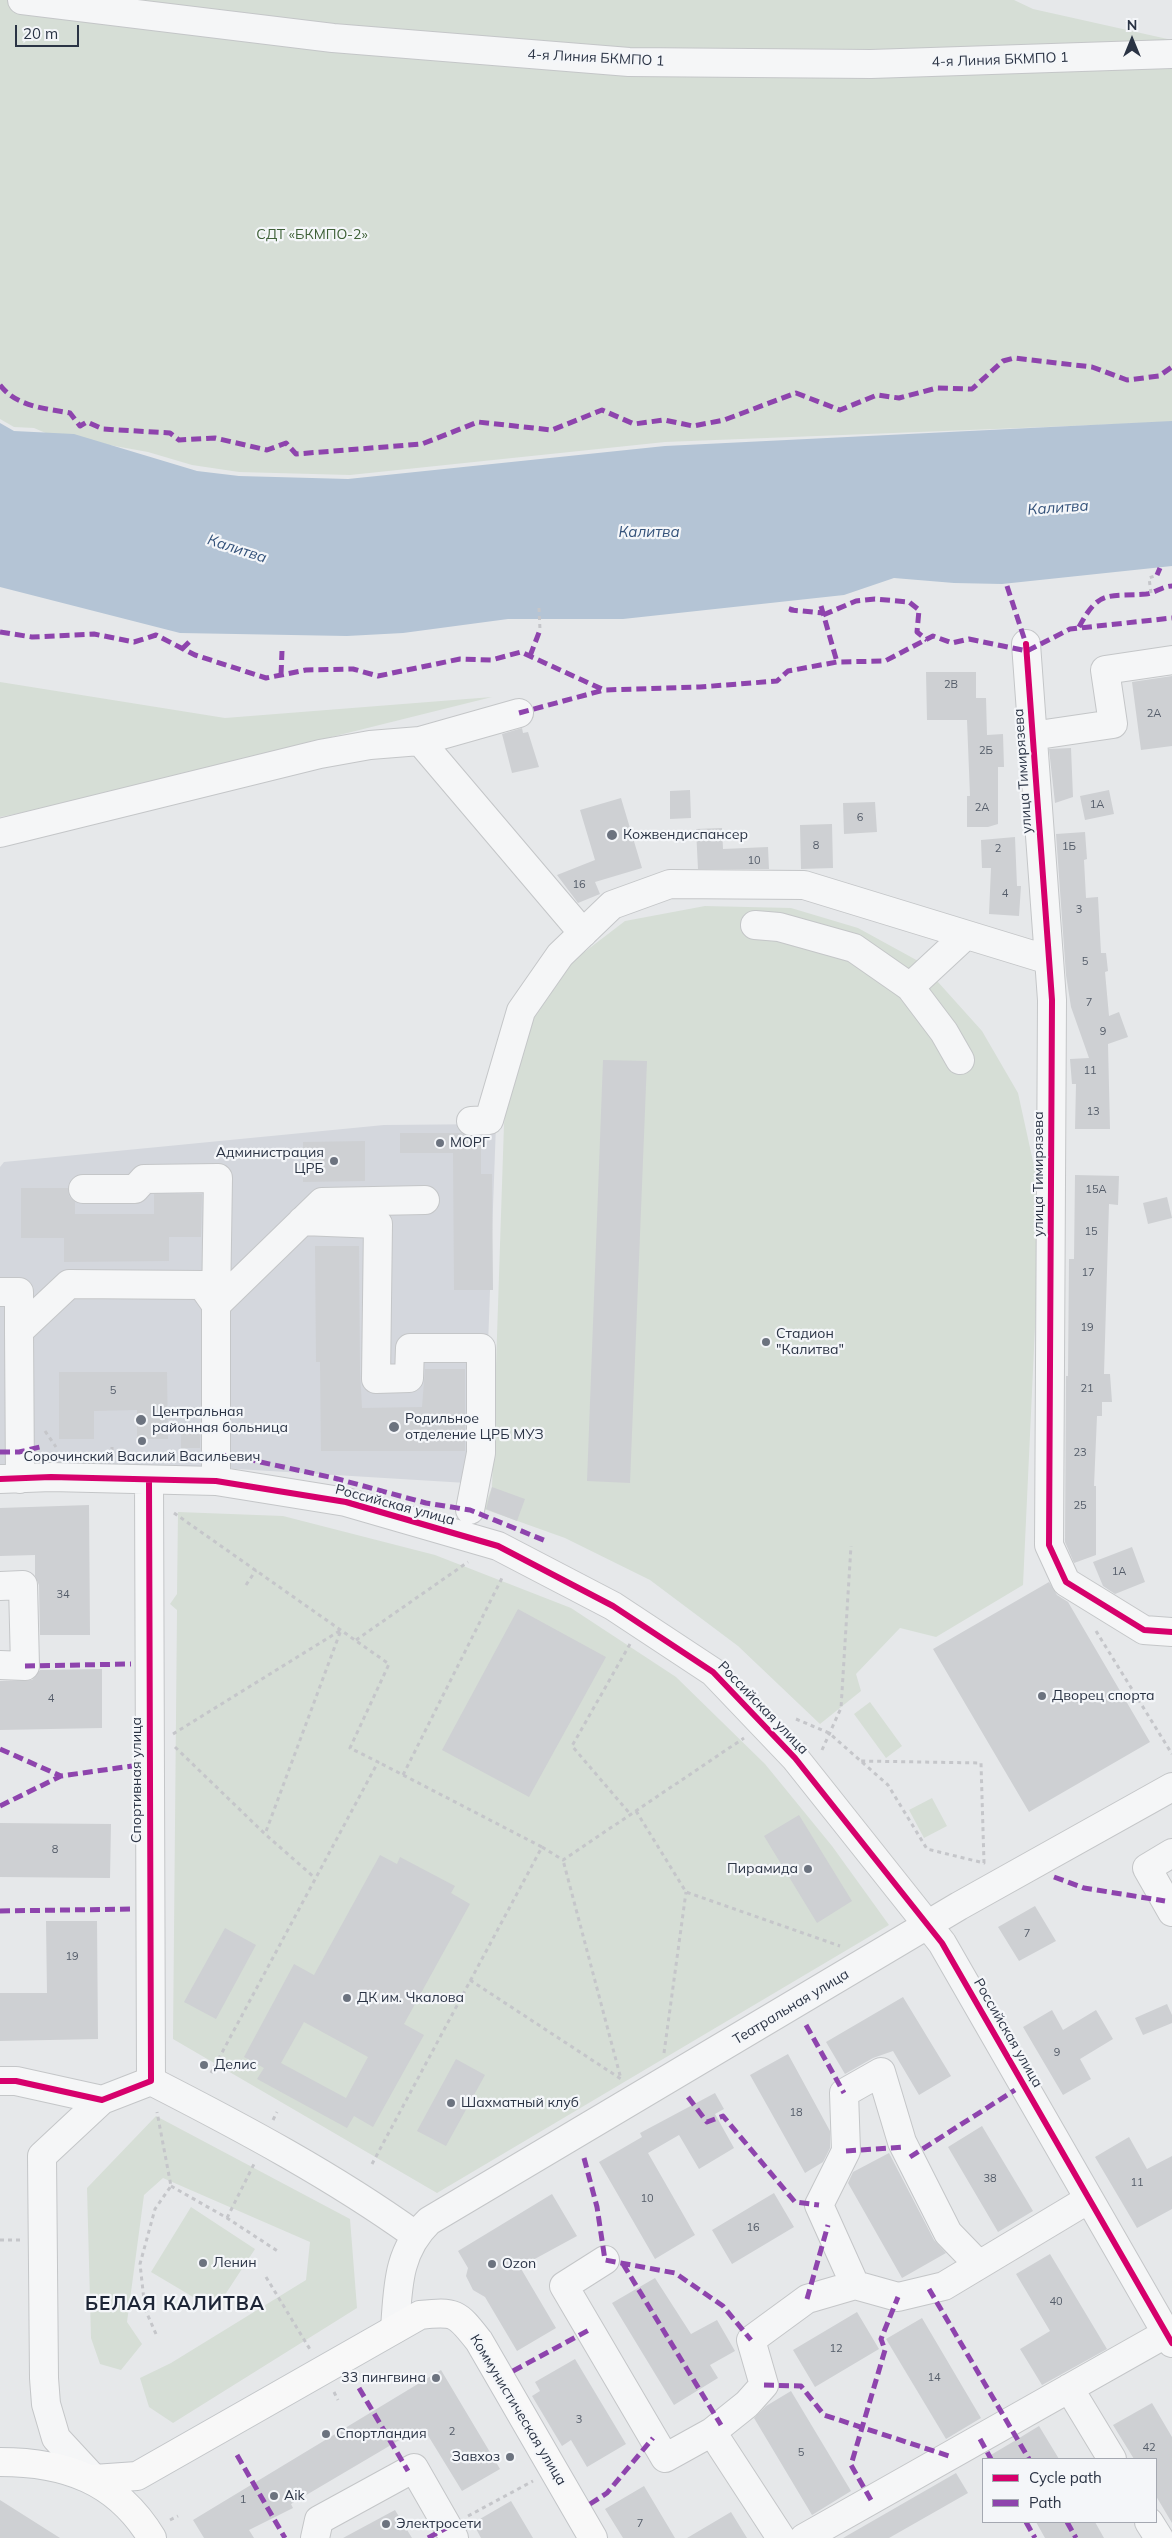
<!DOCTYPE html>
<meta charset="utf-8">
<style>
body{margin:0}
#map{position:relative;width:1172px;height:2538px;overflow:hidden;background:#e6e8ea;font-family:Mulish,sans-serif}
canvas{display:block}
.legend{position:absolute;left:982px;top:2458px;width:175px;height:65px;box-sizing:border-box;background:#f4f6f9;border:1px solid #a4a8b1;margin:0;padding:6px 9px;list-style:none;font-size:15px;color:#2b3445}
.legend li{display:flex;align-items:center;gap:10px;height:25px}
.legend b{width:25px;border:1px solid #a4a8b1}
.north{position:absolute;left:1107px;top:15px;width:50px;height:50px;-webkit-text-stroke:4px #f4f6f9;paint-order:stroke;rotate:0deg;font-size:14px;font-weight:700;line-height:20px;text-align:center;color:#2b3445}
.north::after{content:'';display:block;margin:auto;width:18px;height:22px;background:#2b3445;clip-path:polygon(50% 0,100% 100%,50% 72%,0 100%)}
.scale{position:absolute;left:15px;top:25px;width:64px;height:22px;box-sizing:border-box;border:2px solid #2b3445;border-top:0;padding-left:6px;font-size:15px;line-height:18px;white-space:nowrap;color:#2b3445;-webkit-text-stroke:4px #f4f6f9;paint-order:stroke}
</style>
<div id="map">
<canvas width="1172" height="2538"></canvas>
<ul class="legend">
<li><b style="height:6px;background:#d6006c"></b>Cycle path</li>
<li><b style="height:6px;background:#8e44ad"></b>Path</li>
</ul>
<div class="north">N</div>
<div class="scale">20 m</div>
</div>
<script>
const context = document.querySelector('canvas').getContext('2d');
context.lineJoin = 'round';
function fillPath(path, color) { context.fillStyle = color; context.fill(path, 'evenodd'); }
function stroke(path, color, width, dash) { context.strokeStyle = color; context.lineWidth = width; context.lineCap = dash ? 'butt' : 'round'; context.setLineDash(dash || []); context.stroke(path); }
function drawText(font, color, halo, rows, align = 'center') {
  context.font = font + ' Mulish,sans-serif'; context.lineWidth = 4.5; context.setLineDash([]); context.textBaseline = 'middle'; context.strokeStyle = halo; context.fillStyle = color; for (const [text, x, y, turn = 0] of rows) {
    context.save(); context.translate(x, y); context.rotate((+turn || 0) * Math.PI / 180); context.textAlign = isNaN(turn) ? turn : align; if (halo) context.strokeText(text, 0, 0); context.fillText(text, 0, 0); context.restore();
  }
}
const built = new Path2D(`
 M496,1124L483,1484L204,1467L0,1464V1167L4,1162L384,1125Z`);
const green = new Path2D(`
 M0,0H1014L1033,9L1172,40V422L665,442L350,475L239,472L192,465L148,452L48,434L34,428L14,427L0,419Z
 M0,682L225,718L492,697L50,807L0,817Z
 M705,906L791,908L858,928L920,962L982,1031L1018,1093L1041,1198L1023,1585L936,1637L900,1628L856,1674L861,1691L820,1724L738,1646L650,1580L565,1538L484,1509L492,1487L504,1124L510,1079L521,1037L574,960L625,921Z
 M178,1512L283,1516L435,1555L571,1608L676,1677L765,1764L832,1846L889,1925L437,2193L173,2039L177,1610L170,1604L177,1594Z
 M870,1702L902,1746L886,1758L854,1714Z
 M932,1798L947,1826L924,1838L909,1810Z
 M156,2116L350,2219L357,2308L173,2423L149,2407L140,2378L171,2363L306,2280L310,2242L163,2178L144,2195L127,2322L142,2344L121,2370L100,2364L91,2338L87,2188Z
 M191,2207L255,2249L215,2310L151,2272Z`);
const water = new Path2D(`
 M1172,421V566L1002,584L954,583L894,578L844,595L623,619H508L403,633L347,636L180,633L0,587V423L14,431L74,434L197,471L239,476L348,479L665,446Z`);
const building = new Path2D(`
 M926,672H976V698H986L987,735L1003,734L1004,767H998V824L988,827H967V796H970L967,720H927Z
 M1172,676V746L1141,750L1132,682Z
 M522,728L523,733L528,732L539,767L512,773L502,734Z
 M1071,748L1073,797L1055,803L1049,749Z
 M690,790L691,818L670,819V791Z
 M1109,790L1114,814L1085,820L1080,796Z
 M621,798L642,868L595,882L600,894L578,903L557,875L595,860L580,810Z
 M875,802L877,832L844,834L843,803Z
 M832,824L833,868L801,869L800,825Z
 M722,828L723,849L768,847L769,869H698L696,829Z
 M1085,832L1087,859L1084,860L1086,898L1098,897L1101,953H1106L1108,971L1105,972L1109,1016L1119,1012L1128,1037L1108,1044L1110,1129H1075L1076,1084H1072L1070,1059L1089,1058L1071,1007L1066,975L1056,834Z
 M1015,837L1017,886H1021L1019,916L989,914L991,868H982L981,840Z
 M603,1060L647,1061L630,1483L587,1481Z
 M400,1133H461L471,1137L481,1136V1174H492L493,1290H454L453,1153H400Z
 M365,1141V1181L303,1182V1142Z
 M1075,1175L1119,1176L1118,1205L1109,1204L1104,1374H1110L1112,1402H1102V1416H1097L1094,1486H1096V1555L1074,1563L1065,1542L1066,1376H1068L1069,1259H1074Z
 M21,1188H68L69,1196L75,1202V1214H154V1194H202L201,1237H169V1261L64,1262V1238H21Z
 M1167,1197L1172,1218L1148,1224L1143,1203Z
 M315,1246H359L360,1370L362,1408L422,1407L425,1369H465V1451H321L320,1362H316Z
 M59,1372H167L168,1439H137V1410L94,1411V1439H59Z
 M181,1425H200V1448H181Z
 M492,1487L525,1499L517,1521L486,1509Z
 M89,1505L90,1635H40L39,1585L35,1576V1555L0,1556V1508Z
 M1132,1547L1145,1582L1115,1594L1103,1586L1093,1562Z
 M1049,1582L1057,1595L1068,1602L1150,1742L1029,1812L933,1649Z
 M518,1609L606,1657L529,1797L442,1750Z
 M102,1669V1728L0,1730V1681L32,1680L40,1670Z
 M799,1815L852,1901L817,1923L764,1836Z
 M0,1823L111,1824L110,1878L0,1877Z
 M380,1855L397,1864L400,1857L455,1886L451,1893L470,1904L404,2024L424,2035L373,2127L354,2116L347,2128L257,2079L264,2068L244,2057L294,1964L314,1975ZM304,2022L368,2057L346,2098L281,2063Z
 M1035,1906L1056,1941L1019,1961L998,1927Z
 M46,1921H97L98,2039L0,2041V1993H47Z
 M225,1928L256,1945L216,2019L184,2002Z
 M903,1997L951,2076L919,2095L893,2051L873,2058L845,2074L826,2042Z
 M1167,2004L1172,2015V2023L1143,2035L1135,2018Z
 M1052,2010L1063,2030L1096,2010L1113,2039L1080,2059L1091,2079L1063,2095L1023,2027Z
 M788,2054L830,2131V2148L823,2162L805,2173L750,2075Z
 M456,2059L485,2075L446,2146L417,2131Z
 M715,2093L724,2109L715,2114L734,2148L699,2169L679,2135L648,2153L695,2235L655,2259L599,2162L642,2137L640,2133Z
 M982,2126L1033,2211L998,2232L948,2147Z
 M1129,2137L1147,2169L1172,2156V2209L1137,2228L1095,2157Z
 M889,2153L934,2240L946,2253L902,2278L848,2183L853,2172Z
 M774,2193L794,2227L732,2264L712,2230Z
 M552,2194L577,2236L520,2267L556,2328L517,2351L485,2297L473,2290L466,2276L468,2268L458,2251Z
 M1050,2254L1107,2349L1042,2385L1020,2349L1050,2331L1016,2274Z
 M655,2278L691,2334L717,2320L735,2351L710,2365L718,2378L674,2405L612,2303Z
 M857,2312L879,2349L815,2387L793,2350Z
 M922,2318L981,2418L946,2439L886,2339Z
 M575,2359L626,2444L587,2467L571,2440L562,2446L532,2396L540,2391L535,2382Z
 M441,2370L500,2469L462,2491L424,2429L415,2434L413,2432L291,2504L293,2508L249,2530L254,2538H204L193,2520Z
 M791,2391L851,2491L812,2515L754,2418L766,2406Z
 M1152,2403L1172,2437V2523L1156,2496V2459H1134L1113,2425Z
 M1039,2426L1059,2459H984L1011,2443Z
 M956,2473L968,2493L889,2538H843Z
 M644,2486L675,2538H623L605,2509Z
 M0,2500L60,2538H0Z
 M511,2501L533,2538H481L473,2523Z
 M395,2510L412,2538H343Z
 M731,2512L747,2538H687Z
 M1036,2522H1095L1104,2538H1045Z`);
const path = new Path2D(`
 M1151,593L1149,578L1157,575
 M539,608L540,630
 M45,1431L56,1447
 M112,1447V1455
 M174,1513L389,1664L350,1748L378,1762L211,2073
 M246,1585L256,1570
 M1096,1631L1172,1754
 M356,1640L468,1562
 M630,1644L572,1746L631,1815
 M796,1719L829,1733L888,1785L927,1849L984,1863L981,1763L861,1761
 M173,1734L341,1630L265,1834
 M175,1747L265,1834L315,1878
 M822,1750L841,1708L851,1546
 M403,1775L503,1576
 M636,1811L686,1892L840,1946
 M542,1847L563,1860L744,1738
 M470,1980L621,2079L563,1860
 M664,2053L686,1892
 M273,2120L277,2112
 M372,2164L542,1847L378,1762
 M171,2186L227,2218L279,2252
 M227,2218L255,2162
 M0,2240H20
 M266,2277L311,2351
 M156,2334L145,2309L140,2264L155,2209L171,2186L157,2112
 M334,2392L338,2400
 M468,2516L533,2481
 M170,2520L178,2516`);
const minor = new Path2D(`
 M22,0L333,38L629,62L871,64L1172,54
 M1026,644L1052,1000L1049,1545L1066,1582L1144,1630L1172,1632
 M1045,734L1113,724L1105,670L1172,660
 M420,741L583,933
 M0,833L320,754L370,745L420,741L519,713
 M755,925L779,927L854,948L910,987L966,935
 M910,987L944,1032L960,1060
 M471,1121L489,1120L521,1011L560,955L612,905L670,884L804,885L1049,960
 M302,1221L378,1224L376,1379L409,1378L410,1348H481V1453L470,1510
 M0,1292H19V1331
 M0,1479L51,1477L216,1481L346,1502L498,1546L613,1606L713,1672L795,1758L942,1943L1172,2343
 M20,1479L19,1331L69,1284L202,1285L216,1305L218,1178L144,1179L135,1189H83
 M149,1480L151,2081
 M216,1481V1305L322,1202L425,1200
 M0,1586L23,1585L25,1666L0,1665
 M1172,1853L1147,1868L1172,1912
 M0,2081H16L102,2100L151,2081
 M151,2081C241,2127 333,2176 415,2235
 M605,2260L564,2286L665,2458L712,2432
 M855,2285L819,2205L846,2151L844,2093L881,2072L902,2142L948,2233L979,2265
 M395,2329C398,2288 397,2252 429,2221L959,1906L1172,1787
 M1069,2388L1112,2459
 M94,2479L56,2438L46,2404L44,2378L42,2156L102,2100
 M1149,2522L1159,2538
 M315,2538L319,2520L414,2468L454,2538
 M781,2538L712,2432L747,2404L764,2385L751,2340L807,2299L855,2285L898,2297L944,2286L1089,2199
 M804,2538L1167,2333`);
const major = new Path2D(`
 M0,2462C65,2462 117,2480 152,2538
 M94,2479L137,2476L420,2315C456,2311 457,2313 479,2341L593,2538`);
const quiet = new Path2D(`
 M0,385C17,407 44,408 70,413L80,426L87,422L103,429L170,433L179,440L215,438L267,450L286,443L296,454L422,444L478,422L552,430L602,410L634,424L664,420L693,426L724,420L796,393L840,410L877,395L899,398L937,388L972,389L1003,361L1014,358L1092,367L1127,380L1159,376L1172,367
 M1157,575L1160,568
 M1007,586L1026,644
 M821,606L837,662
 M792,607L791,610L823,613
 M823,615L856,601L875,599L909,602L919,610L917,632L927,640
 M1079,627C1099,589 1108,597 1146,594C1155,593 1163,586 1172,586
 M0,632L32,637L94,634L134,642L156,635L195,655L266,678L306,670L353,669L378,676L460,659L491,660L521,652L604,690L700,687L777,681L788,671L837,662L885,661L933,636L952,643L969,639L1027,651L1070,629L1172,618
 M182,649L192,639
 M530,656L540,630
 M281,675L282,651
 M519,713L604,690
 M0,1452H19L44,1446
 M216,1455L233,1456L334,1478L426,1503L470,1510L546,1541
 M25,1666L131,1664
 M0,1749L61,1776
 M0,1806L61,1776L132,1766
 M1054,1877L1084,1888L1165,1901
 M0,1911L133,1909
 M806,2025L844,2093
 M688,2097L707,2122L723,2116L795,2202L819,2205
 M846,2151L905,2147
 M910,2157L1015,2090
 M584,2158L597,2207L605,2260L675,2273L723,2306L751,2340
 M623,2264L721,2425
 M929,2289L1029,2459
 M807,2299L828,2225
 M513,2371L589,2330
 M764,2385L801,2386L824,2415L949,2456
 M359,2388L408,2471
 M980,2439L991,2459
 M237,2455L285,2538
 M871,2500L851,2465L885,2350L881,2339L898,2297
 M590,2504L607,2493L653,2438
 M1026,2522L1035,2538
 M1067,2522L1076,2538
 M428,2538L448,2527`);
const cycleway = new Path2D(`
 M1026,644L1052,1000L1049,1545L1066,1582L1144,1630L1172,1632
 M0,1479L51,1477L216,1481L346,1502L498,1546L613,1606L713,1672L795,1758L942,1943L1172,2343
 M0,2081H16L102,2100L151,2081L149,1480`);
const markers = [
 [612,835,6,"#6c737f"],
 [440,1143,5,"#6c737f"],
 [334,1161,5,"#6c737f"],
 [766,1342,5,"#6c737f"],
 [141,1420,6,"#6c737f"],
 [394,1427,6,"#6c737f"],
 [142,1441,5,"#6c737f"],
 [1042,1696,5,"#6c737f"],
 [808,1869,5,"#6c737f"],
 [347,1998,5,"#6c737f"],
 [204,2065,5,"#6c737f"],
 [451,2103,5,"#6c737f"],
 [203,2263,5,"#6c737f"],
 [492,2264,5,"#6c737f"],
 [436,2378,5,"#6c737f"],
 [326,2434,5,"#6c737f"],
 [510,2457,5,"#6c737f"],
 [274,2496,5,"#6c737f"],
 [386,2524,5,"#6c737f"]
];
const numberNames = [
 ["2В",951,685],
 ["2А",1154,714],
 ["2Б",986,751],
 ["1А",1097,805],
 ["2А",982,808],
 ["6",860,818],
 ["8",816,846],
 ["1Б",1069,847],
 ["2",998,849],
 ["10",754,861],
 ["16",579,885],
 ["4",1005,894],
 ["3",1079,910],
 ["5",1085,962],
 ["7",1089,1003],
 ["9",1103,1032],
 ["11",1090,1071],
 ["13",1093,1112],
 ["15А",1096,1190],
 ["15",1091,1232],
 ["17",1088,1273],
 ["19",1087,1328],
 ["21",1087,1389],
 ["5",113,1391],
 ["23",1080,1453],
 ["25",1080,1506],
 ["1А",1119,1572],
 ["34",63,1595],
 ["4",51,1699],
 ["8",55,1850],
 ["7",1027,1934],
 ["19",72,1957],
 ["9",1057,2053],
 ["18",796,2113],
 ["38",990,2179],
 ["11",1137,2183],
 ["10",647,2199],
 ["16",753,2228],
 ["40",1056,2302],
 ["12",836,2349],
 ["14",934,2378],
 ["3",579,2420],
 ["2",452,2432],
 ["42",1149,2448],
 ["5",801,2453],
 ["1",243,2500],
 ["7",640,2524]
];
const streetNames = [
 ["4-я Линия БКМПО 1",596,58,3],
 ["4-я Линия БКМПО 1",1000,60,-2],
 ["улица Тимирязева",1023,771,-94],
 ["улица Тимирязева",1039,1174,-90],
 ["Российская улица",395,1505,15],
 ["Российская улица",763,1708,46],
 ["Спортивная улица",137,1780,-90],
 ["Театральная улица",791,2007,-31],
 ["Российская улица",1008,2033,60],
 ["Коммунистическая улица",518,2410,59]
];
const parkNames = [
 ["СДТ «БКМПО-2»",312,235]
];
const poiNames = [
 ["Кожвендиспансер",623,835],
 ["МОРГ",450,1143],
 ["Администрация",324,1153,"right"],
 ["ЦРБ",324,1169,"right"],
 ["Стадион",776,1334],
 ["\"Калитва\"",776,1350],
 ["Центральная",152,1412],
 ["районная больница",152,1428],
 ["Родильное",405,1419],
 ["отделение ЦРБ МУЗ",405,1435],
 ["Сорочинский Василий Васильевич",142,1457,"center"],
 ["Дворец спорта",1052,1696],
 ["Пирамида",798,1869,"right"],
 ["ДК им. Чкалова",357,1998],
 ["Делис",214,2065],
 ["Шахматный клуб",461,2103],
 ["Ленин",213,2263],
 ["Ozon",502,2264],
 ["33 пингвина",426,2378,"right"],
 ["Спортландия",336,2434],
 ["Завхоз",500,2457,"right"],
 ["Aik",284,2496],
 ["Электросети",396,2524]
];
const waterNames = [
 ["Калитва",1058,508,-4],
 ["Калитва",649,532],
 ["Калитва",237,549,18]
];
const districtNames = [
 ["БЕЛАЯ КАЛИТВА",175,2304]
];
fillPath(built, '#d4d7dd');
fillPath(green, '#d6ded6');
fillPath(water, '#b4c4d5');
fillPath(building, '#ced0d3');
stroke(minor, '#c4c6c8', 30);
stroke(major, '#c2c5c8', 30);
stroke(path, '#c5c6ca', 3, [4, 4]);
stroke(minor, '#f5f6f7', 28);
stroke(major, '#f8f8f8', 28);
stroke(quiet, '#8e44ad', 5, [10, 5]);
stroke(cycleway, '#d6006c', 6);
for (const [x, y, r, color] of markers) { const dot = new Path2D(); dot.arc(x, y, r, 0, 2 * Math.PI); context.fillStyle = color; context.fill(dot); stroke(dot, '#f4f6f9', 2); }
drawText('11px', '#545c69', null, numberNames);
drawText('14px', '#2b3445', '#f4f6f9', streetNames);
drawText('14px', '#3f6138', '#f4f6f9', parkNames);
drawText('14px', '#2b3445', '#f4f6f9', poiNames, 'left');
drawText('italic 15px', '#34527a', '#f4f6f9', waterNames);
context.letterSpacing = '1px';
drawText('bold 19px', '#1d2536', '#f4f6f9', districtNames);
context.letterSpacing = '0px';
</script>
